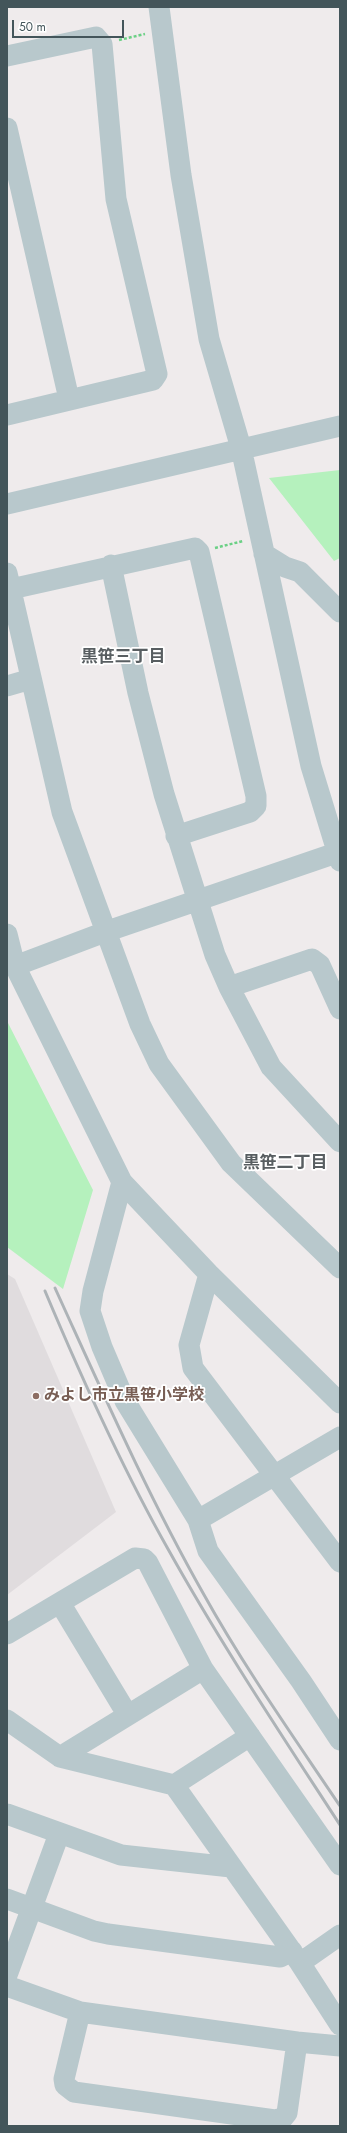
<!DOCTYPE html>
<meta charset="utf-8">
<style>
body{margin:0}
#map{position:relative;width:347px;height:2133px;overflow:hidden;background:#efebec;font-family:Jost,sans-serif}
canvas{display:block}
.frame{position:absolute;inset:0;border:8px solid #43555a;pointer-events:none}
.scale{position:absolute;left:12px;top:20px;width:112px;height:18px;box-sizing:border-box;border:2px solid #43555a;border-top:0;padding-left:5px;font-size:12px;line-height:14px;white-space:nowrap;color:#43555a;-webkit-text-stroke:3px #fff;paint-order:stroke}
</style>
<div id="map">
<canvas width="347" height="2133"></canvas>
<div class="frame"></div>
<div class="scale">50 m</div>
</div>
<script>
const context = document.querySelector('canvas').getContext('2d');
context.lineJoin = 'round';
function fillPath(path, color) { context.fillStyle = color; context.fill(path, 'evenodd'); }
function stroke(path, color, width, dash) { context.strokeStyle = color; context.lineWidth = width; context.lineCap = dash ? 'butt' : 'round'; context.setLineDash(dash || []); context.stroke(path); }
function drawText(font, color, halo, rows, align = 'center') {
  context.font = font + ' Jost,"Noto Sans JP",sans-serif'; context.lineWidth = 3.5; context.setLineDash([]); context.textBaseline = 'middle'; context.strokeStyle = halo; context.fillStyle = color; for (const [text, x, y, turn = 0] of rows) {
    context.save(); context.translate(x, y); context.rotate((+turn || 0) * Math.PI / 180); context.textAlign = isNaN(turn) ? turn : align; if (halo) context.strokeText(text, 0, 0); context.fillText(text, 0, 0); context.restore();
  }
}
const education = new Path2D(`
 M7,1274L15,1279L116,1512L7,1595Z`);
const green = new Path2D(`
 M340,470V558L334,561L269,478Z
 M7,1021L93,1190L63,1289L7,1247Z`);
const path = new Path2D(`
 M119,40L145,34
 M215,548L243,541`);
const minor = new Path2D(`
 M159,7L181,175L209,339L241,448L311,766L340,861
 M7,56L96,37L102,44L116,199L157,374L153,380L7,415
 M7,128L69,399
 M7,504L340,426
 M264,554L285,567L300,572L340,612
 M111,565L138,693L164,794L215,955L229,987L271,1067L340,1142
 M7,573L62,812L140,1024L159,1064L231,1163L340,1268
 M11,589L195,548L199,552L256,796V806L250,812L176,836
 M7,686L31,679
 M7,934L15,966L122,1182L209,1274L340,1403
 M15,966L105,932L336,853
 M229,987L312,959L320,965L340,1009
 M122,1182L93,1291L90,1311L102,1347L125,1401L198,1520L208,1551L301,1681L340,1740
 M209,1274L189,1345L193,1368L340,1562
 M198,1520L340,1437
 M60,1603L127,1714
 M7,1634L135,1558L144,1559L148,1563L203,1669L340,1865
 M7,1720L60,1757L174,1785L250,1736
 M60,1757L203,1669
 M174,1785L300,1963L340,2025
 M7,1814L121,1855L231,1867
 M7,1899L94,1931L108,1934L280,1957L292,1951
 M300,1963L340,1935
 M7,1975L59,1834
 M7,1986L80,2012L297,2042L340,2046
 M80,2012L64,2079L65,2085L74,2092L275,2120L283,2118L287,2113L297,2042`);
const rail = new Path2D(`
 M55,1288C102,1391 147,1494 203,1593C244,1667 293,1736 340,1806
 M45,1291C82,1379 121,1466 168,1549C221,1644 281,1734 340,1825`);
const markers = [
 [36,1396,4,"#8d6e63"]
];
const educationNames = [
 ["みよし市立黒笹小学校",44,1396]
];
const neighbourhoodNames = [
 ["黒笹三丁目",123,658],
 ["黒笹二丁目",285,1164]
];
fillPath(education, '#e0dcde');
fillPath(green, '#b5f1bd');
stroke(path, '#6bd085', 2.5, [3, 2]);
stroke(minor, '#b8c8cc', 21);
stroke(rail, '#adb3b7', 3);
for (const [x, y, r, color] of markers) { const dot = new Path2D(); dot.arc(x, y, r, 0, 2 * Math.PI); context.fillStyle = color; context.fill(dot); stroke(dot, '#fff', 1.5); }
drawText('bold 16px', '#785e54', '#fff', educationNames, 'left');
drawText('bold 17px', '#585e61', '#fff', neighbourhoodNames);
</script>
